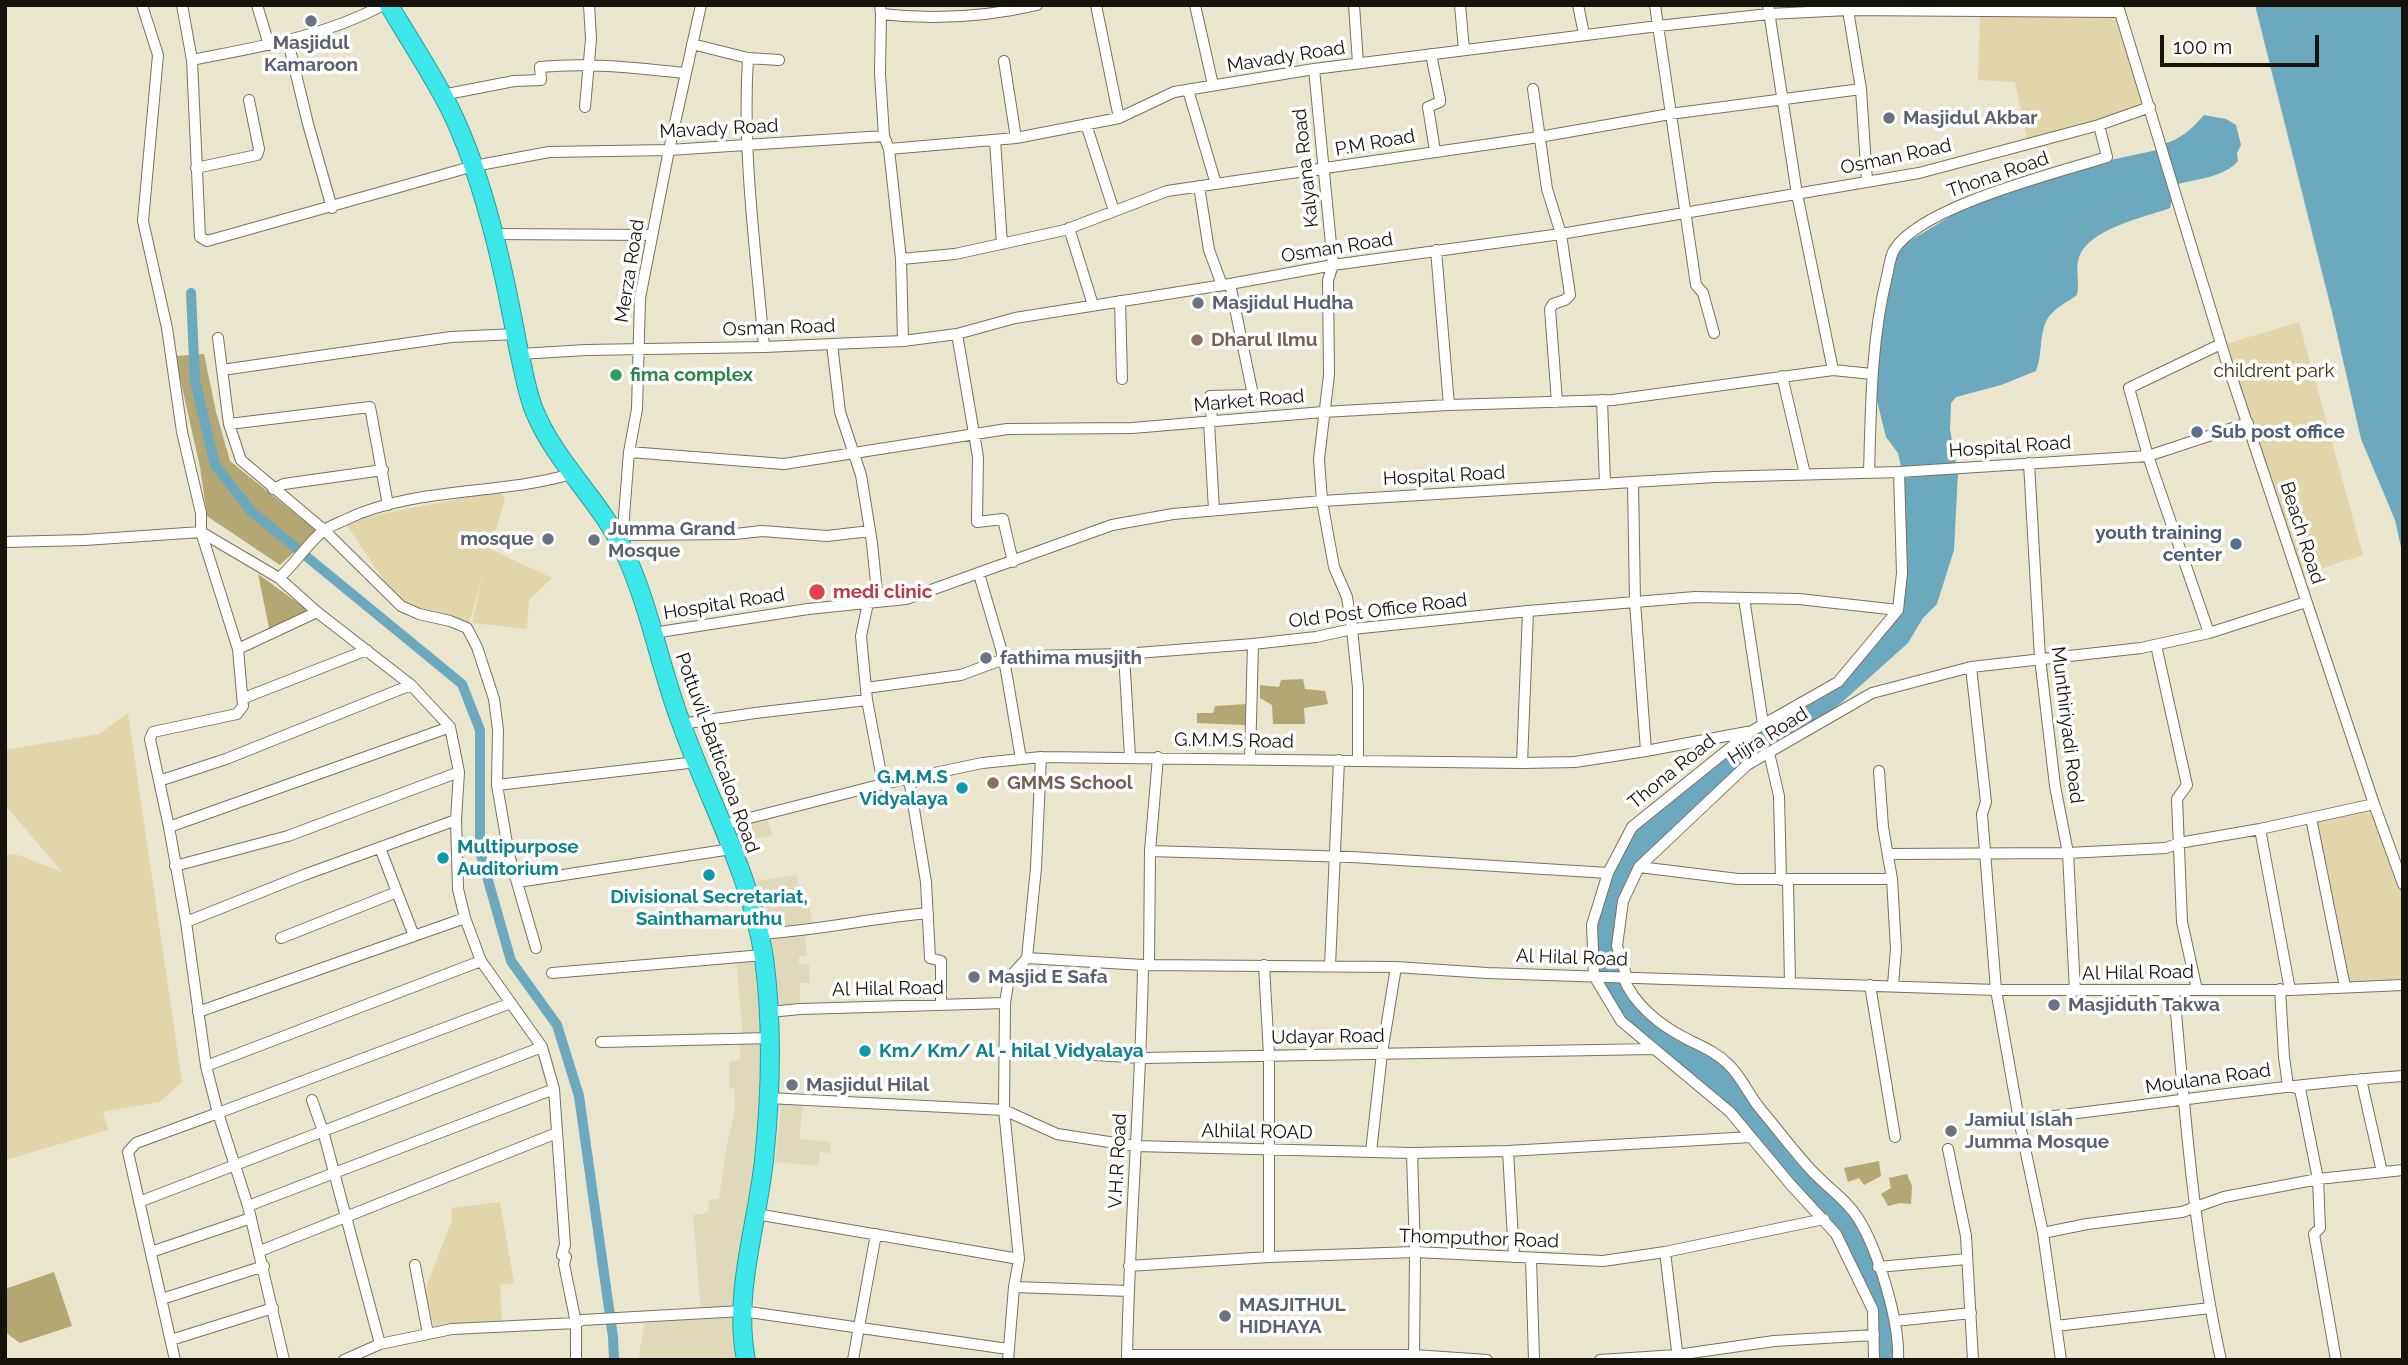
<!DOCTYPE html>
<style>
body{margin:0}
#map{position:relative;width:2408px;height:1365px;overflow:hidden;background:#eae5cd;font-family:Raleway,sans-serif}
canvas{display:block}
.frame{position:absolute;inset:0;border:7px solid #15130b;pointer-events:none}
.scale{position:absolute;left:2160px;top:35px;width:159px;height:32px;box-sizing:border-box;border:4px solid #15130b;border-top:0;padding-left:9px;font-size:21px;line-height:24px;white-space:nowrap;color:#15130b;-webkit-text-stroke:5px #fff;paint-order:stroke}
</style>
<div id="map">
<canvas width="2408" height="1365"></canvas>
<div class="frame"></div>
<div class="scale">100 m</div>
</div>
<script>
const context = document.querySelector('canvas').getContext('2d');
context.lineJoin = 'round';
function fillPath(path, color) { context.fillStyle = color; context.fill(path, 'evenodd'); }
function stroke(path, color, width, dash) { context.strokeStyle = color; context.lineWidth = width; context.lineCap = dash ? 'butt' : 'round'; context.setLineDash(dash || []); context.stroke(path); }
function drawText(font, color, halo, rows, align = 'center') {
  context.font = font + ' Raleway,sans-serif'; context.lineWidth = 7; context.setLineDash([]); context.textBaseline = 'middle'; context.strokeStyle = halo; context.fillStyle = color; for (const [text, x, y, turn = 0] of rows) {
    context.save(); context.translate(x, y); context.rotate((+turn || 0) * Math.PI / 180); context.textAlign = isNaN(turn) ? turn : align; if (halo) context.strokeText(text, 0, 0); context.fillText(text, 0, 0); context.restore();
  }
}
const built = new Path2D(`
 M767,817L772,835L739,842L734,825Z
 M797,875L801,901L809,900L813,929L764,937L756,881Z
 M805,933L807,956L799,957V964H809L810,983H800V1009L774,1010L772,936Z
 M758,958L765,1035H743L736,959Z
 M740,1043H766L762,1108L736,1308L701,1313L693,1215L708,1213L709,1200L719,1199L726,1150L735,1109L734,1088H729V1061L740,1060Z
 M781,1104L803,1106L799,1139L831,1142L830,1153L820,1152L818,1166L775,1162Z
 M737,1317L740,1360H638L645,1323Z`);
const green = new Path2D(`
 M2003,5H2114L2150,107L2028,144L2015,82L1978,80L1980,16L2091,12L2003,11Z
 M2299,322L2363,555L2298,576L2226,344Z
 M500,491L505,499L490,549L552,578L529,600L527,629L472,623L484,570L469,623L401,606L344,521Z
 M128,713L182,1082L160,1102L103,1112L108,1130L5,1160V854L18,855L62,872L5,805V750L99,734Z
 M2374,804L2403,884V985L2345,987L2311,818Z
 M500,1202L514,1283L500,1285L502,1321L434,1326L426,1298L427,1285L452,1220L451,1208Z`);
const forest = new Path2D(`
 M204,354L216,412L230,461L317,531L280,565L207,516L200,467L175,356Z
 M258,574L309,611L269,628Z
 M1303,679L1305,689L1325,691L1328,704L1304,708L1305,724H1273L1272,705L1260,698V685L1279,687L1281,680Z
 M1247,704L1246,725L1197,723V713H1213L1215,706Z
 M1879,1161L1881,1176L1864,1185L1859,1178L1848,1182L1844,1168Z
 M1907,1174L1912,1186L1911,1204L1900,1203L1888,1206L1881,1194L1891,1188L1889,1178Z
 M54,1272L72,1326L20,1343L5,1332V1289Z`);
const water = new Path2D(`
 M2255,5H2403V556L2395,520L2361,439L2332,312Z
 M2204,115L2226,119L2236,125L2241,145L2237,153L2238,161C2224,177 2197,179 2178,184L2161,145C2181,139 2191,130 2204,115Z
 M2157,150L2174,190L2170,208C2143,218 2090,228 2079,257C2075,269 2080,283 2077,295C2069,301 2060,305 2053,312C2037,327 2044,352 2036,371L2001,385L1956,397L1951,403L1950,429L1956,463L1901,467L1898,453L1886,437L1876,397L1878,370L1876,362L1884,319L1882,296L1893,251L1964,208L2069,169Z
 M1958,473L1954,550L1937,604L1923,618L1908,643L1840,704L1769,753L1745,758L1723,788L1669,832L1645,855L1623,901L1615,958L1629,991L1663,1027L1715,1054L1860,1224L1887,1288L1898,1360H1874L1872,1308L1835,1233L1748,1133L1621,1021L1594,971L1592,929L1608,873L1630,830L1750,732L1829,692L1898,610L1903,478Z`);
const canal = new Path2D(`
 M191,293L195,381L215,465L251,511L462,684L480,730V852L511,961L557,1025L579,1096L613,1337L614,1360`);
const street = new Path2D(`
 M182,5L192,60L200,237L207,241L474,166L549,152L669,150L884,136L889,149L1016,138L1119,118L1174,92L1314,69L1658,26L1769,14L1848,10L2120,12
 M257,5L269,45
 M880,5L881,14C933,20 986,17 1037,5
 M1096,5L1119,118
 M1195,5L1213,85
 M1354,5L1358,63
 M1460,5L1464,50
 M1578,5L1584,34
 M1655,5L1696,285L1703,293L1714,333
 M1768,5L1797,194L1833,370
 M2118,6L2226,360L2374,804L2403,884
 M1848,10L1861,89L1867,182
 M881,14L880,73L884,136
 M288,41L308,124L332,208
 M692,44L748,58L779,60
 M1431,54L1440,99V102L1428,107L1435,151
 M748,58C742,154 756,251 764,347
 M192,60C257,47 324,37 383,5
 M1004,61L1016,138
 M1314,69L1333,265L1328,280L1329,375L1319,459L1322,501L1334,567L1347,597L1352,629L1358,688V761
 M1533,89L1547,189L1561,234L1570,295L1565,300L1553,304L1550,309L1557,402
 M1188,90L1216,184
 M442,95L514,81L541,80L540,67C589,62 637,68 685,73
 M585,107L591,39L589,5
 M1086,124L1114,211
 M995,140L1002,244
 M889,149L901,259L903,341
 M196,168L257,155L259,149L249,100
 M1199,186L1209,250L1222,285
 M1069,228L1093,305
 M494,234L652,235
 M1436,250L1449,405
 M901,259L955,254L1065,230L1167,191L1539,137L1670,114L1861,89
 M1120,301L1122,379
 M957,334L978,457L977,522L1003,519L1013,562
 M218,338L229,424L241,460L324,530L401,606L419,614L450,621L467,628L477,647L494,699L498,730L497,785L509,855L536,948
 M832,344L840,412L861,475L872,543L878,602
 M520,354L586,350L764,347L832,344L903,341L957,334L1015,318L1230,284L1333,265L1561,234L1919,173L2099,125L2150,107
 M222,370L451,337L516,334
 M1782,376L1805,474
 M1602,400L1605,484
 M1209,422L1214,510
 M1212,422L1210,396L1253,395L1230,284
 M229,424L370,407L388,505
 M629,452L784,464L1007,429L1132,428L1323,412L1449,405L1613,400L1833,370L1872,374
 M2029,463L2040,658L2055,786L2068,853L2075,991
 M1869,473C1871,407 1871,340 1887,276C1889,268 1890,257 1894,250C1921,206 2057,173 2107,157L2099,125
 M1633,482L1635,602L1646,751
 M273,489L284,484L383,470
 M201,532L279,578L317,612L411,685L450,727L459,772L456,820L458,889L465,918L481,961L542,1047L554,1089L565,1245L562,1255L566,1257L564,1264L576,1323V1360
 M623,535L735,534L762,531L827,536L870,531
 M5,542L85,540L201,532V513L182,432L167,328L143,221L158,55L142,5
 M622,542L629,452L637,409L640,298L669,150L701,5
 M979,574L1004,659L1021,759
 M279,578C295,564 307,544 323,531C329,526 339,523 347,519C413,487 501,495 571,474
 M1744,598L1763,724
 M868,603L861,636L867,700L883,784
 M653,633L808,609L906,599L1112,525L1173,514L1322,501L1715,477L1899,472L2148,456L2248,423
 M2209,633L2148,456L2129,388L2221,344
 M2156,645L2187,785L2177,799L2182,922L2197,990
 M238,649L317,612
 M1124,654L1130,757
 M1971,667L1986,802L1982,814L1996,990L2019,1120L2043,1233L2061,1360
 M866,688L961,675L1004,659L1030,656L1124,654L1253,644L1316,637L1352,629L1528,611L1695,597L1799,599L1898,610
 M244,698L367,650
 M681,724L755,713L867,700
 M1769,753L1779,796L1781,880
 M1250,758L1253,644
 M1522,763L1528,611
 M1879,771L1883,827L1892,879L1896,949L1893,985
 M909,779L926,882L930,958L941,961V1005
 M159,781L226,759L411,685
 M497,785L697,762
 M2311,818L2345,987
 M722,825L883,784L982,763L1041,757L1522,763L1575,762L1646,751L1747,732
 M169,827L450,727
 M2260,829L2290,990
 M380,848L414,936
 M1150,851L1352,857L1608,873
 M1889,854L2068,853L2166,848L2179,843L2260,829L2374,804
 M175,866L288,836L459,772
 M1639,867L1738,879H1892
 M1788,880L1790,983
 M518,882L731,849
 M186,922L304,875L456,820
 M759,934C816,931 871,918 928,913
 M281,938L397,892
 M1027,958L1036,868L1041,757
 M1149,965L1150,851L1158,757
 M1264,965L1269,1055V1257
 M1330,966L1339,760
 M552,973L763,955
 M1623,977C1634,1005 1661,1026 1687,1039C1701,1046 1716,1052 1728,1064C1742,1077 1749,1096 1762,1111C1779,1131 1795,1153 1813,1172C1828,1188 1846,1199 1858,1218C1878,1250 1900,1322 1898,1360
 M1627,978L1617,946L1623,901L1639,867L1747,765L1872,693L1971,667L2141,648L2209,633L2306,602
 M1870,985L1895,1137
 M2280,989L2284,1057L2288,1086L2300,1089L2318,1179L2320,1228L2314,1234L2336,1360
 M2174,990C2185,1114 2194,1238 2221,1360
 M1005,1003L1004,1110L1019,1259L1014,1287L1008,1360
 M198,1012L465,918
 M770,1012L800,1009L1005,1003L1009,978L1027,958L1143,965L1396,967L1487,973L1996,990H2290L2403,985
 M601,1042L771,1038
 M1004,1049L1142,1058L1654,1049
 M206,1066L481,961
 M2361,1079L2382,1172
 M768,1098L1004,1110L1057,1134L1135,1146L1412,1153L1508,1151L1751,1137
 M312,1100L323,1131L380,1344
 M2019,1120C2147,1106 2274,1085 2403,1076
 M1948,1149L1966,1236L1973,1360
 M1508,1151L1514,1257
 M1371,1152L1382,1053L1396,967
 M1412,1153L1415,1252L1414,1359
 M139,1202L542,1047
 M248,1206L554,1089
 M756,1214L1019,1259
 M2043,1233L2087,1224L2182,1212L2224,1197L2318,1179L2403,1170
 M260,1251L557,1133
 M151,1252L251,1218
 M1665,1252L1678,1359
 M1531,1258L1534,1360
 M415,1265L428,1334
 M1129,1266L1269,1257L1415,1252L1603,1261L1665,1252L1824,1219
 M1878,1267L1967,1259
 M1014,1287L1129,1291
 M162,1299L264,1266
 M1895,1321L1971,1313
 M2056,1326L2210,1308
 M171,1340L273,1308
 M1127,1355H1414L1487,1360
 M175,1360L128,1152L136,1143L218,1113L206,1066L186,922L169,827L150,739L153,732L237,714L243,706L238,649L201,532
 M284,1360L248,1206L218,1113L511,1003
 M344,1360L380,1344L452,1329L576,1323L582,1320L742,1311L1008,1349
 M853,1360L876,1234
 M1127,1360C1129,1228 1141,1097 1143,965
 M1600,1360L1677,1355L1774,1341L1874,1335
 M1874,1360L1873,1310L1836,1234L1791,1185L1730,1112L1621,1021L1594,976L1592,925L1608,873L1632,827L1750,732L1838,682L1898,610L1902,573L1899,472`);
const highway = new Path2D(`
 M389,5C410,41 433,75 451,111C468,146 480,183 490,220C502,262 510,304 518,347C523,367 526,390 534,410C555,462 599,499 623,549C649,603 659,664 680,720C707,797 752,877 764,958C773,1025 771,1093 764,1160C757,1226 733,1293 746,1360`);
const markers = [
 [311,21,7,"#6b7280"],
 [1889,118,7,"#6b7280"],
 [1198,303,7,"#6b7280"],
 [1197,340,7,"#8d6e63"],
 [616,375,7,"#2e9e5b"],
 [2197,432,7,"#5c6f8a"],
 [548,539,7,"#6b7280"],
 [594,540,7,"#6b7280"],
 [2236,544,7,"#5c6f8a"],
 [817,592,9,"#e0444e"],
 [986,658,7,"#6b7280"],
 [993,783,7,"#8d6e63"],
 [962,788,7,"#0f9aa8"],
 [443,858,7,"#0f9aa8"],
 [709,875,7,"#0f9aa8"],
 [974,977,7,"#6b7280"],
 [2054,1005,7,"#6b7280"],
 [865,1051,7,"#0f9aa8"],
 [792,1085,7,"#6b7280"],
 [1951,1131,7,"#6b7280"],
 [1225,1316,7,"#6b7280"]
];
const worshipNames = [
 ["Masjidul",311,43,"center"],
 ["Kamaroon",311,65,"center"],
 ["Masjidul Akbar",1903,118],
 ["Masjidul Hudha",1212,303],
 ["Jumma Grand",608,529],
 ["Mosque",608,551],
 ["mosque",534,539,"right"],
 ["fathima musjith",1000,658],
 ["Masjid E Safa",988,977],
 ["Masjiduth Takwa",2068,1005],
 ["Masjidul Hilal",806,1085],
 ["Jamiul Islah",1965,1120],
 ["Jumma Mosque",1965,1142],
 ["MASJITHUL",1239,1305],
 ["HIDHAYA",1239,1327]
];
const streetNames = [
 ["Mavady Road",1286,57,-9],
 ["Mavady Road",719,129,-3],
 ["P.M Road",1375,143,-10],
 ["Osman Road",1896,157,-12],
 ["Kalyana Road",1306,168,-96],
 ["Thona Road",1998,175,-19],
 ["Osman Road",1337,248,-9],
 ["Merza Road",630,271,-81],
 ["Osman Road",779,328,-2],
 ["Market Road",1249,401,-5],
 ["Hospital Road",2010,447,-4],
 ["Hospital Road",1444,476,-3],
 ["Beach Road",2302,533,72],
 ["Hospital Road",724,604,-9],
 ["Old Post Office Road",1378,611,-7],
 ["Munthiriyadi Road",2067,725,83],
 ["Hijra Road",1768,736,-32],
 ["G.M.M.S Road",1234,741,1],
 ["Pottuvil-Batticaloa Road",717,753,70],
 ["Thona Road",1672,772,-39],
 ["Al Hilal Road",1572,958,2],
 ["Al Hilal Road",2138,973,-1],
 ["Al Hilal Road",888,989,-1],
 ["Udayar Road",1328,1037,-1],
 ["Moulana Road",2208,1079,-8],
 ["Alhilal ROAD",1257,1132,1],
 ["V.H.R Road",1118,1161,-87],
 ["Thomputhor Road",1479,1239,2]
];
const educationNames = [
 ["Dharul Ilmu",1211,340],
 ["GMMS School",1007,783]
];
const parkNames = [
 ["childrent park",2274,371]
];
const leisureNames = [
 ["fima complex",630,375]
];
const serviceNames = [
 ["Sub post office",2211,432],
 ["youth training",2222,533,"right"],
 ["center",2222,555,"right"]
];
const healthNames = [
 ["medi clinic",833,592]
];
const cultureNames = [
 ["G.M.M.S",948,777,"right"],
 ["Vidyalaya",948,799,"right"],
 ["Multipurpose",457,847],
 ["Auditorium",457,869],
 ["Divisional Secretariat,",709,897,"center"],
 ["Sainthamaruthu",709,919,"center"],
 ["Km/ Km/ Al - hilal Vidyalaya",879,1051]
];
fillPath(built, '#dfd8b9');
fillPath(green, '#e1d6aa');
fillPath(forest, '#b3a774');
fillPath(water, '#6ca8be');
stroke(canal, '#6ca8be', 10);
stroke(street, '#78735e', 12);
stroke(highway, '#2e9d9b', 20);
stroke(street, '#fff', 10);
stroke(highway, '#3be7e8', 18);
for (const [x, y, r, color] of markers) { const dot = new Path2D(); dot.arc(x, y, r, 0, 2 * Math.PI); context.fillStyle = color; context.fill(dot); stroke(dot, '#fff', 2.5); }
drawText('bold 19px', '#5b616d', '#fff', worshipNames, 'left');
drawText('19px', '#15130b', '#fff', streetNames);
drawText('bold 19px', '#785e54', '#fff', educationNames, 'left');
drawText('19px', '#382f03', '#fff', parkNames);
drawText('bold 19px', '#27864d', '#fff', leisureNames, 'left');
drawText('bold 19px', '#4e5e75', '#fff', serviceNames, 'left');
drawText('bold 19px', '#be3a42', '#fff', healthNames, 'left');
drawText('bold 19px', '#0d838f', '#fff', cultureNames, 'left');
</script>
